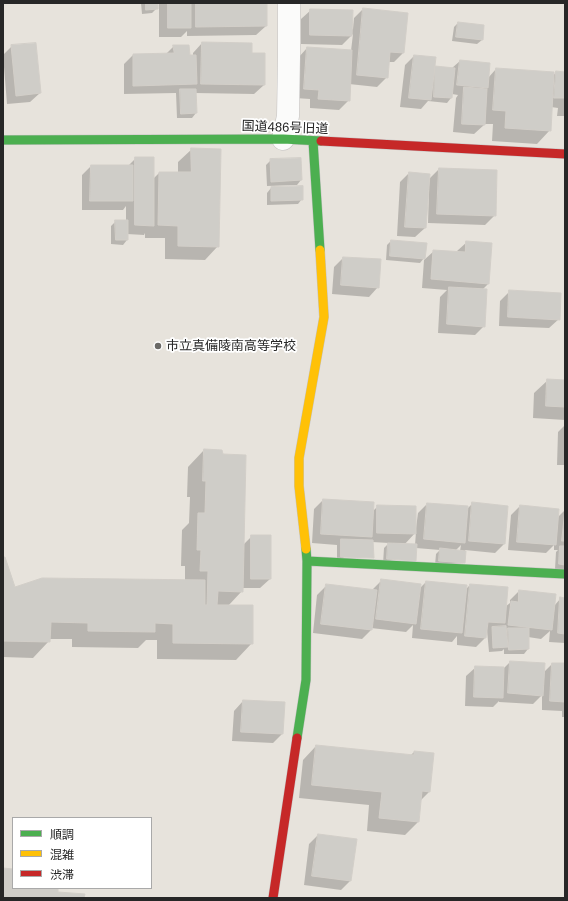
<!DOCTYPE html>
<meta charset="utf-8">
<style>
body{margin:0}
#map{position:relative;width:568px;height:901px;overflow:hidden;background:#e7e3dc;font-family:Arial,"Noto Sans JP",sans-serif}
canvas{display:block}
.frame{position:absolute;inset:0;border:4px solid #272727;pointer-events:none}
.legend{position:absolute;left:12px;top:817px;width:140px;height:72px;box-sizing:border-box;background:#fff;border:1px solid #a9a9a9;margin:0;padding:5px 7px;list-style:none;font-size:12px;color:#272727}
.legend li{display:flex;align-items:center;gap:8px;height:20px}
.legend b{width:20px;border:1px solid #a9a9a9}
</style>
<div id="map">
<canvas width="568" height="901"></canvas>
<div class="frame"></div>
<ul class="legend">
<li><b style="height:5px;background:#4caf50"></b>順調</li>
<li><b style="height:5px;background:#ffc107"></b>混雑</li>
<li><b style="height:5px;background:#c62828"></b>渋滞</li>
</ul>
</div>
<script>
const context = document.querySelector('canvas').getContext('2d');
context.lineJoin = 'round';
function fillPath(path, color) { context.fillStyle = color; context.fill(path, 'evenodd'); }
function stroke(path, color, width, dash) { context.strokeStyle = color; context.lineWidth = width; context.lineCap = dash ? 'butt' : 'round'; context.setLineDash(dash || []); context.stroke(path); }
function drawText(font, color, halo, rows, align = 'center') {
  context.font = font + ' Arial,"Noto Sans JP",sans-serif'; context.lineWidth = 3.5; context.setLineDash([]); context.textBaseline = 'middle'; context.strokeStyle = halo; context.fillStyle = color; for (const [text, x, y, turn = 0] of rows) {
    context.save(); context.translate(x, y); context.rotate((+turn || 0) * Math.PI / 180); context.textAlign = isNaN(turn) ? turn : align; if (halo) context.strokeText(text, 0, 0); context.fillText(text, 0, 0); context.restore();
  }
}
const shadow = new Path2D(`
 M141,3H157V8L152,13L142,14Z
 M159,3H266V26L256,35L187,36V31L181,37H159Z
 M363,9L403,53L394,62H388L387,77L377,87L349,84V100L339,110L310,108V99L295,98L298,58L307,48L351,51L353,34L342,45L301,44V19L311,10L353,29L354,18Z
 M458,23L482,40L477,44L452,41L454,27Z
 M202,43L251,54L264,85L254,94L195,93L196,113L192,118H177L176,93L124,94V64L133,55L166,54L174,46L189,56H193V53Z
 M12,46L40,93L30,102L7,104L3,55Z
 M414,56L433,69L436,67L452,68L460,61L488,78L496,69L553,76L556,72L565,73V116H557L558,108L551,107L550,130L537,144L492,141L493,124H484V125L474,134L453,132L456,98L458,95L452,94L451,98L447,103L428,101L421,109L400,107L405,65Z
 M192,149L218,246L205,260L165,259V238H145V233L144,235L127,234V240L123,245L111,244V226L116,221H126V206L123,210H82V175L91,166H128L136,158L153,179L159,173H178V162Z
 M300,159L301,180L297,185L267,186L266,165L271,160Z
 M439,169L496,171L495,215L485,225L428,223L429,190H427L425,228L415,237L397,236L400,182L409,173L428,180Z
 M271,188L302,199L298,204L267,205V193Z
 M391,241L424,258L420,263L386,260L387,245Z
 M467,242L488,284L482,290L484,326L475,335L438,333L440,297L447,290L422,288L424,260L434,251L457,253V251Z
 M343,258L378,287L369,297L332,294L334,267Z
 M510,291L559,319L549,328L499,326L500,301Z
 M548,380L565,381V420L533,418L534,393Z
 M565,425V465H557L558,432Z
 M204,450L243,545L252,536L270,579L260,588H242V591L228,606L252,643L236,660L157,659V640H146L138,648L72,647V639H49V641L33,658L3,657V558L15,589L185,580V566H181L182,530L189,523L190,497H187L188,467Z
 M323,500L372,512L378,506L415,528H416L418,513L427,504L466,510L473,503L504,544L495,553L465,550L464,563L435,565L436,554L440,550L416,548L383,564L384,548L389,543L372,542L337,561V545L312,543L314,509ZM416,532L415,545H404ZM461,545L460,551H455Z
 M520,506L557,518L565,510V569H555L556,552L558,550H554V545L546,553L508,550L511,515Z
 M382,580L419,589L426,582L465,590L470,585L505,607L510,603V600L519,591L554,606L561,598L565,599V643L549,642L550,631L541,639L528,637V649L524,654H504V649L502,651L489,652L487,630H486L485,638L476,647L457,645V636L452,642L412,638L413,625L406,632L371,628V630L362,639L313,633L317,595L327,585L372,590Z
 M510,662L543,673L552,664H565V717H562V711L542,710V695L533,704L499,702V701L493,707L465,706L466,676L476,667L504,668Z
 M243,701L284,703L282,734L273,743L232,741L234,711Z
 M316,746L410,756L414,752L429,792L420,801L418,822L405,835L367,831L369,805L299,798L303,760Z
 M318,835L350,881L341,890L304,885L309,844Z`);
const building = new Path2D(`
 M146,3H158V9L146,10Z
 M168,3H191V28H168Z
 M196,3H267V26L196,27Z
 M363,8L408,13L404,53L390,52L388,78L357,75Z
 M310,9L353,10L352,36L310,35Z
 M458,22L484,25L483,40L456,37Z
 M202,42L252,43V53H265V85L201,84Z
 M36,43L41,93L16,96L11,45Z
 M173,45H189L190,55H196L197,84L133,86V54L174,53Z
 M307,47L352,50L350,101L318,99L319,90L304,89Z
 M414,55L436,57L431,100L409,98Z
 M460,60L490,63L488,88L457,85Z
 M435,66L455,68L452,98L434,97Z
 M496,68L554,72L551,131L505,128L506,111L493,110Z
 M556,71L565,72V98H554Z
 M464,87L487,89L485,125L462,124Z
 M180,89H196L197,113L181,114Z
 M191,148L221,149L219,247L178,246V226L158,225L159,172H191Z
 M135,157H154V226L135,225Z
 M301,158L302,180L271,182L270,159Z
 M91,165H133V201H90Z
 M439,168L497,170L496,216L437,214Z
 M409,172L430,174L426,228L405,227Z
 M303,186V200L271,201V187Z
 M115,220H128V240H116Z
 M391,240L427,243L425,259L390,256Z
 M466,241L492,243L489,284L431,279L433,250L465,252Z
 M343,257L381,259L379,288L341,285Z
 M449,287L487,289L485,327L447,324Z
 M509,290L561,293L560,320L508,317Z
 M547,379L565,380V407L546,406Z
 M204,449L222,450L223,454L246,455L243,592L218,591L217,605H253V644L173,643V624L155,623V632L88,631V623L51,622L50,642L3,641V557H5L15,587L42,578L205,580V605H207L208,571H200L201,550H197L198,513H205L206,481H203Z
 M323,499L374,502L372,537L321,534Z
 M472,502L508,506L505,544L469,541Z
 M427,503L468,506L465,543L424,539Z
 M377,505L416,506V534L377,533Z
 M520,505L559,509L556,545L517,542Z
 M565,510V541H562Z
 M251,535H271V579H251Z
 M341,539L373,540L374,558L341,557Z
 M388,543L417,544L416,561L387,559Z
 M560,546H565V565L559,564Z
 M440,548L466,551L465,563L439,561Z
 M381,579L421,584L416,624L376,619Z
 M426,581L467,585L462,633L421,629Z
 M326,584L377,590L372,630L321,624Z
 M470,584L508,587L505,623L488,622L486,638L465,636Z
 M519,590L556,594L552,630L508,625L511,601L518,602Z
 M560,597L565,598V634L558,633Z
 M506,626L508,647L493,648L492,627Z
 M508,628H529V649L509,650Z
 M510,661L545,663L543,696L508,693Z
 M552,663H565V702L550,701Z
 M475,666L504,667L503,698L474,697Z
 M243,700L285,702L283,734L241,732Z
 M316,745L414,755V751L434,753L430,792L422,791L419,822L379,818L382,792L312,785Z
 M318,834L357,839L351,881L312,876Z
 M3,868L13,869V888H58V892L85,894L84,898H3Z`);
const street = new Path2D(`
 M283,139L288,116L289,57V3`);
const fast = new Path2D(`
 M3,140L283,139L321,141
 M313,141L320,250
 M307,561L565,574
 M297,738L306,680L307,561L306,549`);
const slow = new Path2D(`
 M306,549L299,486V458L324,317L320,250`);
const jam = new Path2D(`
 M321,141L565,154
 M273,898L297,738`);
const markers = [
 [158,346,4,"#6a6966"]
];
const streetNames = [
 ["国道486号旧道",285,128,2]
];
const poiNames = [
 ["市立真備陵南高等学校",166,346]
];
fillPath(shadow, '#0003');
fillPath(building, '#cfcdc8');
stroke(building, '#d2cec8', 1);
stroke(street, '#c4c2c2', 23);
stroke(fast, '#c4c2c2', 10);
stroke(slow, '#c4c2c2', 10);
stroke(jam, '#c4c2c2', 10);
stroke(street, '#fbfbfa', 22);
stroke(fast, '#4caf50', 9);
stroke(slow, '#ffc107', 9);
stroke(jam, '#c62828', 9);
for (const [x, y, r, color] of markers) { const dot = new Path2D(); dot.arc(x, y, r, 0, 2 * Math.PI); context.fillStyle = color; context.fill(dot); stroke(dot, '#fff', 1.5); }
drawText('13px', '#272727', '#fff', streetNames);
drawText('13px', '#272727', '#fff', poiNames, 'left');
</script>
